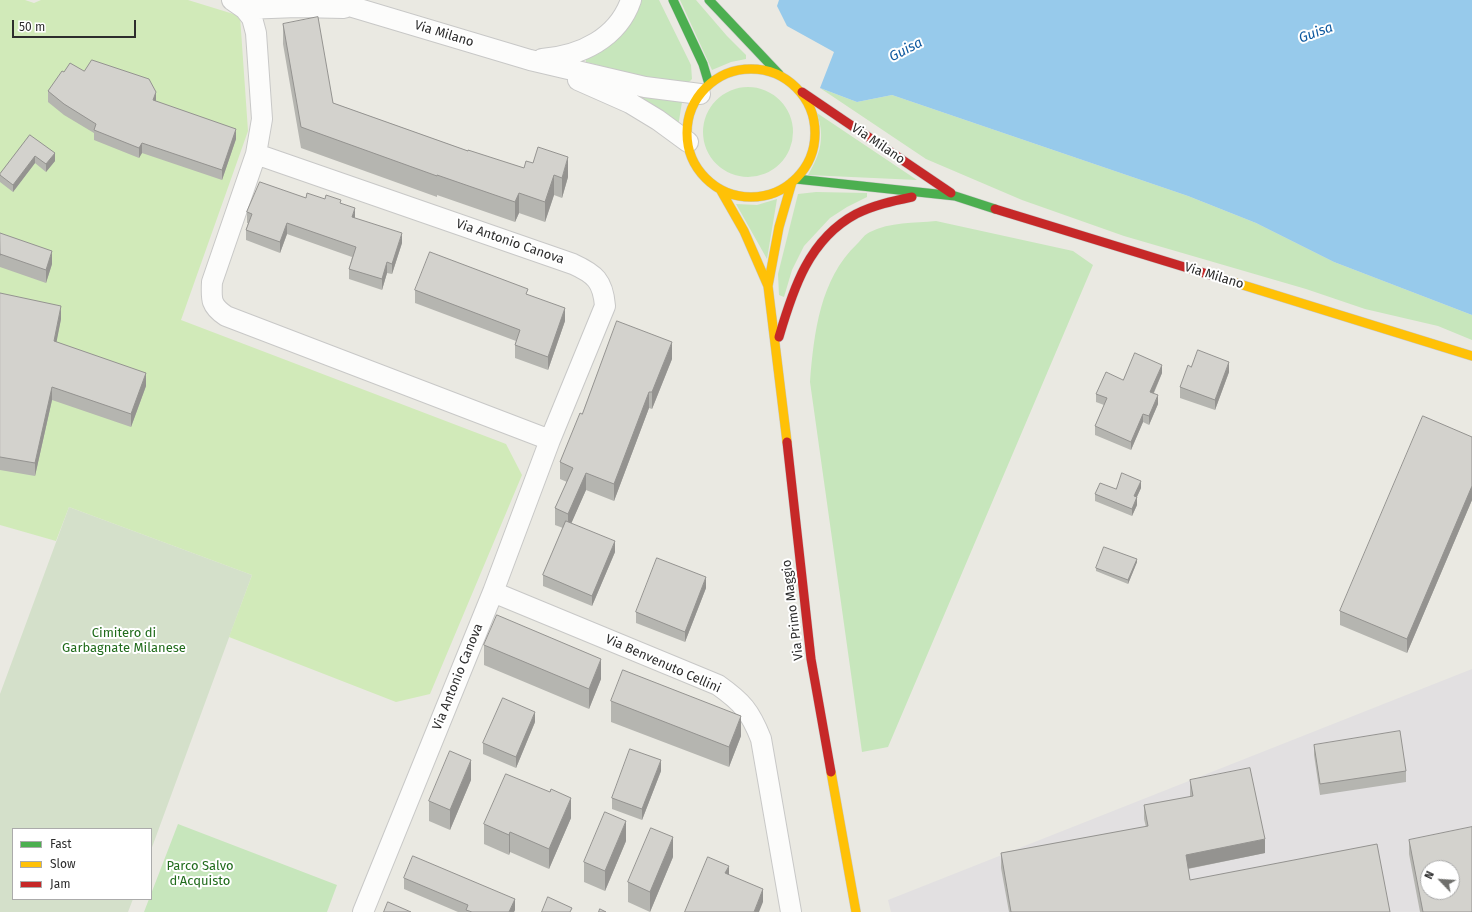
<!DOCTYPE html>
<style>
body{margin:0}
#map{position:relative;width:1472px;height:912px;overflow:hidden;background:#eae9e2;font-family:"Fira Sans",sans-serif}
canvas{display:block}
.legend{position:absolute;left:12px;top:828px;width:140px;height:72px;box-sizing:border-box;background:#fff;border:1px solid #ababab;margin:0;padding:5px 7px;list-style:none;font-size:12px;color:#2d2d2d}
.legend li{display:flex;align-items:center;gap:8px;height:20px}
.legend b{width:20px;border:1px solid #ababab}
.north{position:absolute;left:1420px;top:860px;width:40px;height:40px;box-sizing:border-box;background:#fff;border:1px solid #ababab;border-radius:50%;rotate:295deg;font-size:11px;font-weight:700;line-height:16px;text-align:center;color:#2d2d2d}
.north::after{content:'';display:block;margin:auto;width:14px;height:18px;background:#6f6f6c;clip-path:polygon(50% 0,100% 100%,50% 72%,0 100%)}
.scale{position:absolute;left:12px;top:20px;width:124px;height:18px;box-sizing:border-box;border:2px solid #2d2d2d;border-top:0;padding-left:5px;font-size:12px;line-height:14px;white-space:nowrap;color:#2d2d2d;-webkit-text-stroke:3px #fff;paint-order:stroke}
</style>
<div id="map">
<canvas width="1472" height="912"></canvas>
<ul class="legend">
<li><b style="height:5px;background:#4caf50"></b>Fast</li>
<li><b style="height:5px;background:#ffc107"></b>Slow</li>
<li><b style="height:5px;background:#c62828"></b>Jam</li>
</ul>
<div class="north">N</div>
<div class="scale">50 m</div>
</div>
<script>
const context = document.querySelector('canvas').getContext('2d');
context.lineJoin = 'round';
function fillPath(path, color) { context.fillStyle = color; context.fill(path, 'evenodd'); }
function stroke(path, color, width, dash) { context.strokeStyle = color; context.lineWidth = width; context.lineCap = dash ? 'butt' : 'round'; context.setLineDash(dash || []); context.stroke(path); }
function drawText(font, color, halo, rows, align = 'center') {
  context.font = font + ' "Fira Sans",sans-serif'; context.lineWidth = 4; context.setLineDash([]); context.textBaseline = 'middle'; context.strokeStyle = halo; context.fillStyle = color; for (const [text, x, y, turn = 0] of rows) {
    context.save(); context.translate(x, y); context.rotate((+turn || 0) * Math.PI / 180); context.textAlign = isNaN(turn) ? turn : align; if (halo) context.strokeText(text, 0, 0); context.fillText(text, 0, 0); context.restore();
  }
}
const industrial = new Path2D(`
 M1472,669V912H891L888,900ZM1428,868H1452V892H1428Z`);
const green = new Path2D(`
 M640,0H659L691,65L692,79L687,84L646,78L586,62V57Z
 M680,0H696L727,36L746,55V59L731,62L712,70Z
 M611,85L682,102L678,127Z
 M703 132a45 45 0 1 1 90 0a45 45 0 1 1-90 0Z
 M820,88L857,102L892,95L1188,196L1256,223L1334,262L1472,315V340L1438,326L1365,309L1306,289L1124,236L1022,200L926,159Z
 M817,113L917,180L808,175C821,153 825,137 817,113Z
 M816,192L867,193V197L847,207L830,218L804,246L792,270L784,297L779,295L778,274L798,194Z
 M777,199L767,259L736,204L757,205Z
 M936,221L1073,251L1093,265L888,747L862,752L810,382C814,333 820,279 857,244C861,240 865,234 870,232C890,222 914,223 936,221Z
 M178,824L337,885L327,912H144L149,899H151V894Z`);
const cemetery = new Path2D(`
 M69,507L252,575L151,850V829H13V899H133L128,912H0V694Z`);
const pitch = new Path2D(`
 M0,0H25L34,3L41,0H188L240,16L248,131L181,320L506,444L522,475L430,694L396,702L229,637L252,575L69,507L56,541L0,525Z`);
const water = new Path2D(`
 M779,0H1472V315L1334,262L1256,223L1188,196L892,95L857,102L820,88L834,52L787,26L777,6Z`);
const street = new Path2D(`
 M232,0L245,9L297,7L344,8
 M329,0L530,60L645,87L700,94
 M245,9L252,18L256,33L262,119L256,154L212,282C211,300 211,306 226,316L550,440L493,592L363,912
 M542,59C581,56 618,38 631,0
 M578,80L630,103L658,120L688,142
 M256,154L573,264C595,274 603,281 605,306L550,440
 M493,592L718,685C742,702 750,711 761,739L791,912`);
const fast = new Path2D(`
 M673,0L703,64L709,84
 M709,0L779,74
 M796,179L955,196L995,209`);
const slow = new Path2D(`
 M687 133a64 64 0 1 1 128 0a64 64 0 1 1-128 0Z
 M720,189L744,231L768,286L787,442
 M1217,277L1472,356
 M768,286L779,227L792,182
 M831,772L856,912`);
const jam = new Path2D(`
 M802,92L951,193
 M995,209L1217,277
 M779,337C793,289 809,239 856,214C874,205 893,201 912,197
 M787,442L811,659L831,772`);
const wall = new Path2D(`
 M283,24L333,103L468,151L524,168L568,177L562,198L554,195L545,222L519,213L515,222L437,195V197L301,148L283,44Z
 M64,72L156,101L236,139L222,180L142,153L139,158L94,140V133L64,115L48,102V91Z
 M30,135L55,161L46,172L35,163L13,192L0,182V174Z
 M306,198L325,199L341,203L355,218L402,243L392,274L387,273L382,290L349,279V269L352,257L287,234L280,253L246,240V230L248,223H247V212Z
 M0,233L52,264L46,283L0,267Z
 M415,290L528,295L565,321L548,370L515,358V345L516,341L415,303Z
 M0,293L61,319L56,342L146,386L131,427L52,400L35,476L0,470Z
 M672,359L652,409L649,408L614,501L586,490L571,523L615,552L592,606L543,586V575L563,528L555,525V508L567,482L560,479V462L582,414Z
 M1191,367L1229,372L1215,410L1180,398V387Z
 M1162,373L1154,393L1158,404L1149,425L1143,422L1131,450L1095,435V426L1104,405L1096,402V394L1123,380Z
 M1472,437V500L1407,653L1340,625V611Z
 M1141,488L1137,497V505L1132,516L1095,501V494L1116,489Z
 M1137,562L1128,584L1096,571V568Z
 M706,588L685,642L636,623V612Z
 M484,645L601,679L589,709L484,665Z
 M611,701L741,736L729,767L611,722Z
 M535,722L516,768L483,754V743Z
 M1314,745L1406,771V782L1320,795L1314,755Z
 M661,771L642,820L612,809V798Z
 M471,780L450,830L429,821V801Z
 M1190,780L1265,853L1188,869L1190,880L1390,912H1009L1001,868V853L1146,827L1144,819V805L1190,797Z
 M571,818L549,869L510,852L509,855L484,844V824Z
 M1409,840L1472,912H1420L1409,854Z
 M626,841L605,891L584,882V862Z
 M673,857L650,912L628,902V882Z
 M404,878L515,910L514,912H458L404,889Z`);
const shadedWall = new Path2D(`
 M156,92V102L153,100Z
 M236,129V139L222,180V170Z
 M142,143V153L139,158V148Z
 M55,153V161L46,172V164Z
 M35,156V163L13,192V185Z
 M568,157V177L562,198V178Z
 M554,175V195L545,222V202Z
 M519,193V213L515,222V202Z
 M355,208V219L352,217Z
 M287,223V234L280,253V242Z
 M402,233V243L392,274V264Z
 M52,251V264L46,283V270Z
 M387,262V273L382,290V279Z
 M61,306V319L54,355V341Z
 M565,308V321L548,370V357Z
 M672,342V359L652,409V392Z
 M1229,362V372L1215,410V400Z
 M1162,365V373L1150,401V392Z
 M146,373V386L131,427V414Z
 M52,387V400L35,476V463Z
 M649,392V408L614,501V484Z
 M1158,395V404L1149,425V416Z
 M1143,414V422L1131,450V442Z
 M586,473V490L568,531V514Z
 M1141,481V488L1134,503V496Z
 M1472,486V500L1407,653V639Z
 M1137,497V505L1132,516V509Z
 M615,541V552L592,606V596Z
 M1137,559V562L1128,584V580Z
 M706,577V588L685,642V632Z
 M601,659V679L589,709V689Z
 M535,712V722L516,768V757Z
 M741,716V736L729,767V747Z
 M471,760V780L450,830V810Z
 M661,760V771L642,820V809Z
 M571,798V818L549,869V849Z
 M626,821V841L605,891V871Z
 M510,832V852L509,855V835Z
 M673,837V857L650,912V892Z
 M1265,839V853L1186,869V855Z
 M729,866V879L725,873Z
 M763,889V902L759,912H754Z
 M515,899V910L514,912H509Z`);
const building = new Path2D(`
 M318,17L333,103L468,151V150L524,168L526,161L533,163L538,147L568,157L562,178L554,175L545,202L519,193L515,202L437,175V176L301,127L283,24Z
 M92,60L149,79L156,92L153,100L236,129L222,170L142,143L139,148L94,130L96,124L64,104L48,91L62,71L64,72L70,63L84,71Z
 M30,135L55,153L46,164L35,156L13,185L0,175V174Z
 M260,182L306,198L307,193L325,199L326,195L341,200L340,203L355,208L352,217L402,233L392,264L387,262L382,279L349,269L356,247L287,223L280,242L246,230L252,214L247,212Z
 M0,233L52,251L46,270L0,254V255Z
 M430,252L528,289L526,294L565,308L548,357L515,345L520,330L415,290Z
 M0,293L61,306L54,341L146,373L131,414L52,387L35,463L0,457Z
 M617,321L672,342L652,392H649L614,484L586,473L568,514L555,508L573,468L560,462L580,413L582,414Z
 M1198,350L1229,362L1215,400L1180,387L1188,365L1191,367Z
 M1135,353L1162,365L1150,392L1158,395L1149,416L1143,414L1131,442L1095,426L1107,398L1096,394L1106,372L1123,380Z
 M1423,416L1472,437V486L1407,639L1340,611Z
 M1122,473L1141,481L1134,496L1137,497L1132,509L1095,494L1100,483L1116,489Z
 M566,521L615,541L592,596L543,575Z
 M1104,547L1137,559L1128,580L1096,568Z
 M657,558L706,577L685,632L636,612Z
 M497,615L601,659L589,689L484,645Z
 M623,670L741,716L729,747L611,701Z
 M503,698L535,712L516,757L483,743Z
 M1400,731L1406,771L1320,784L1314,745Z
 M630,749L661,760L642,809L612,798Z
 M450,751L471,760L450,810L429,801Z
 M1250,768L1265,839L1186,855L1190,880L1377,844L1390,912H1011L1001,853L1148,826L1144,805L1193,796L1190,780Z
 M506,774L550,792L551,789L571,798L549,849L510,832L509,835L484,824Z
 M605,812L626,821L605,871L584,862Z
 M1472,827V912H1423L1409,840ZM1428,868H1452V892H1428Z
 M651,828L673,837L650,892L628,882Z
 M413,856L515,899L509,912H472L466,910L468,905L404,878Z
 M708,857L729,866L725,873L763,889L754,912H685Z
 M548,897L572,908L570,912H542Z
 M388,902L411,912H384Z
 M600,909L606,912H599Z`);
const streetNames = [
 ["Via Milano",444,34,17],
 ["Via Milano",878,144,34],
 ["Via Antonio Canova",510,242,19],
 ["Via Milano",1214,276,17],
 ["Via Primo Maggio",793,610,-97],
 ["Via Benvenuto Cellini",663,664,24],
 ["Via Antonio Canova",458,677,-68]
];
const parkNames = [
 ["Cimitero di",124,633],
 ["Garbagnate Milanese",124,648],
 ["Parco Salvo",200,866],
 ["d'Acquisto",200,881]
];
const waterNames = [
 ["Guisa",1316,33,-20],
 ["Guisa",906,50,-27]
];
fillPath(industrial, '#e2e0e1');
fillPath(green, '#c7e6bc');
fillPath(cemetery, '#d4e0ca');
fillPath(pitch, '#d1eab9');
fillPath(water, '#97caeb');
stroke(street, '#c8c8c7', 22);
stroke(fast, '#c8c8c7', 10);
stroke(slow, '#c8c8c7', 10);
stroke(jam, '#c8c8c7', 10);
stroke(street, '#fcfcfb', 20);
stroke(fast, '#4caf50', 9);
stroke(slow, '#ffc107', 9);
stroke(jam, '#c62828', 9);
fillPath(wall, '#b5b5b0');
fillPath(shadedWall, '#949390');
fillPath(building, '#d3d2cd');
stroke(building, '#949390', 1);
drawText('13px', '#2d2d2d', '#fff', streetNames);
drawText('13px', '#206b1b', '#fff', parkNames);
drawText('italic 14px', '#0e599f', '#fff', waterNames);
</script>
